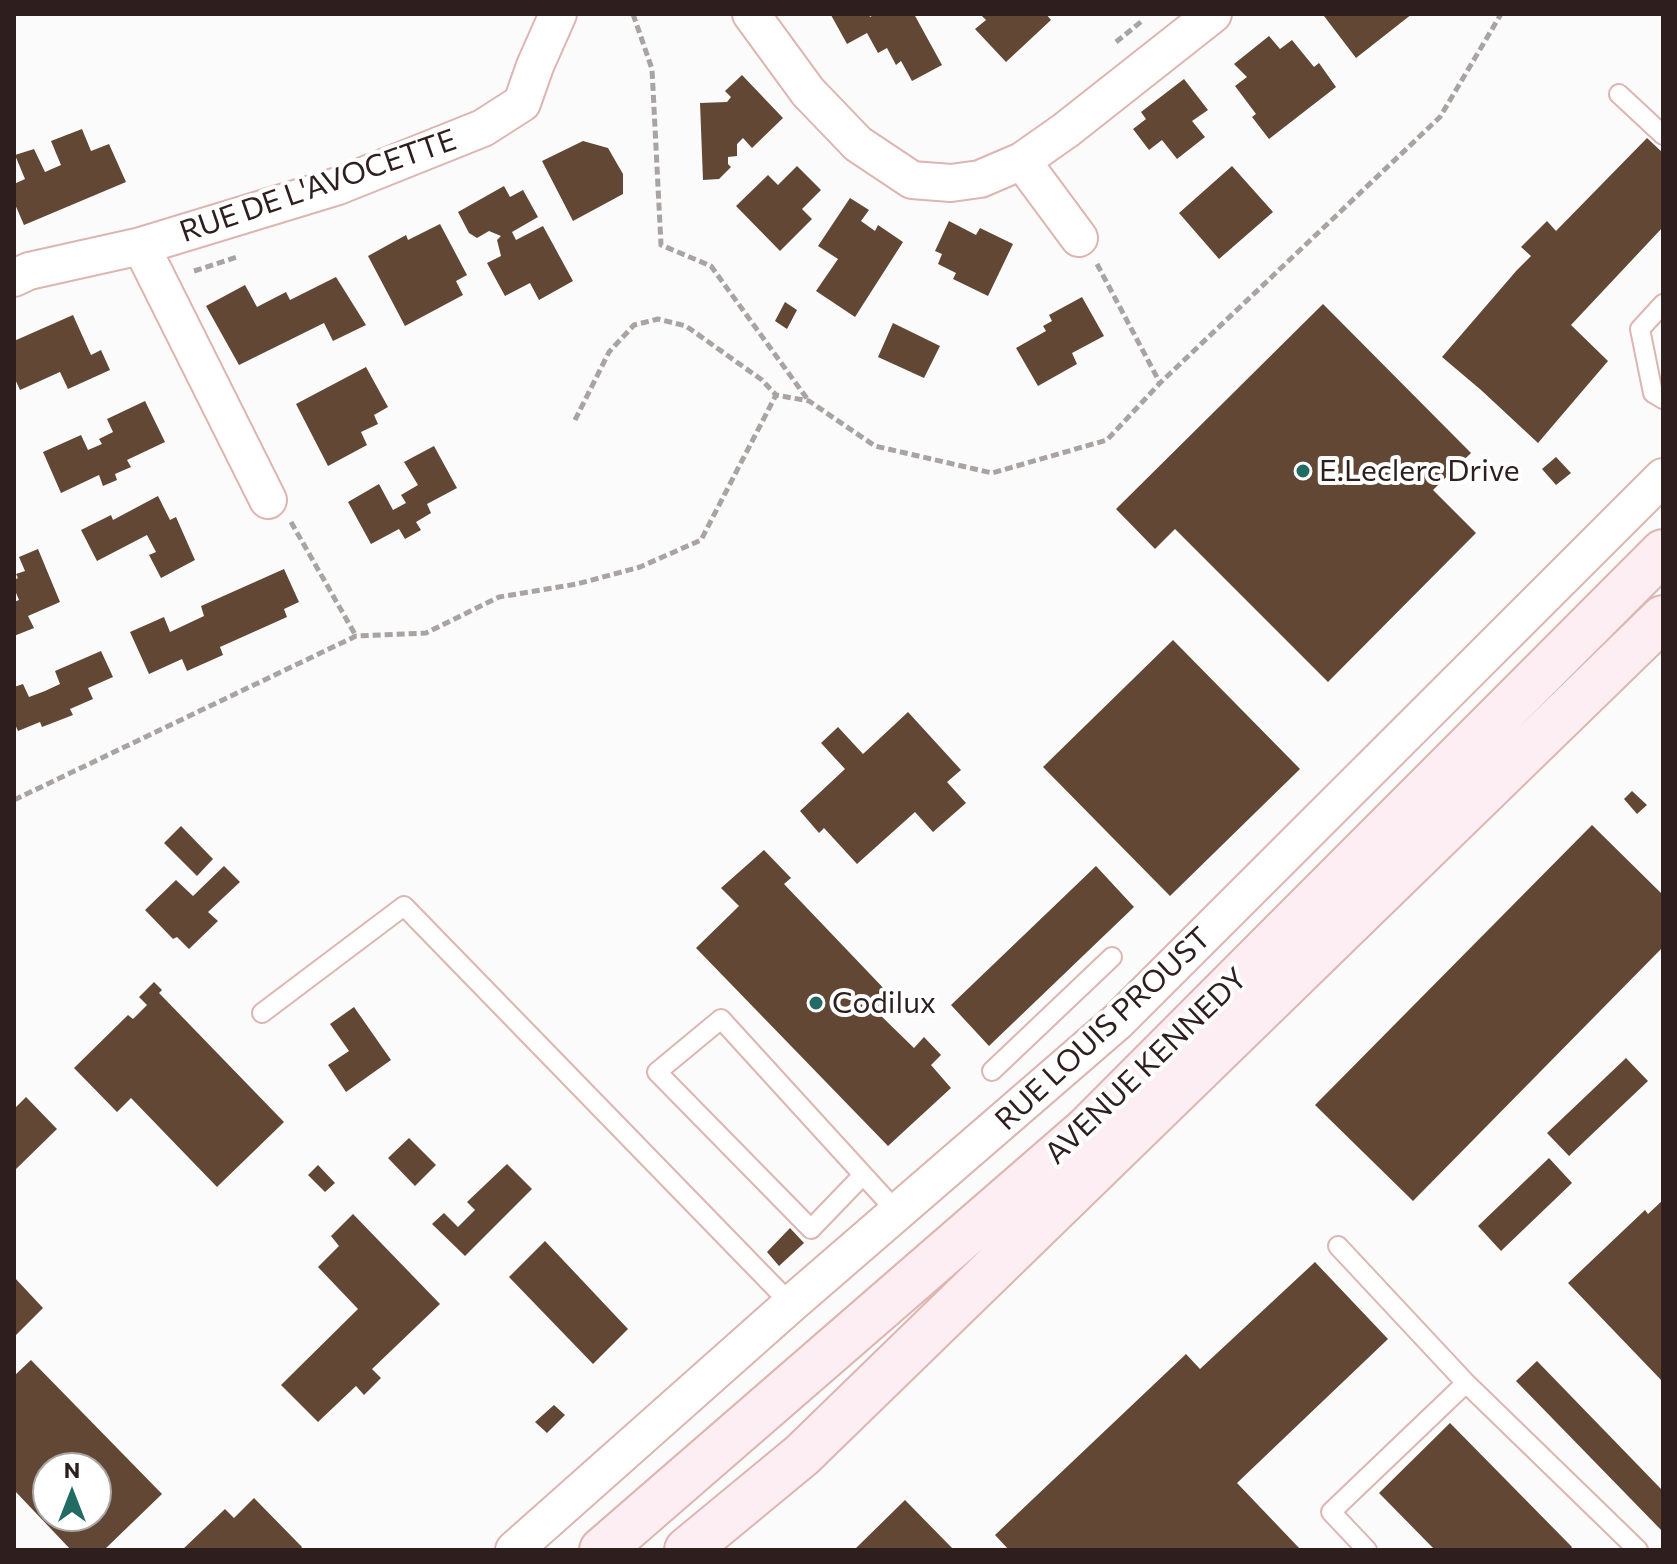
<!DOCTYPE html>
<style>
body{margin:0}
#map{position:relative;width:1677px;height:1564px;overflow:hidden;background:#fbfbfb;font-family:Commissioner,sans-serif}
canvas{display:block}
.frame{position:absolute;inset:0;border:16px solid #2e1f1e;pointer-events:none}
.north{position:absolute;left:32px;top:1452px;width:80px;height:80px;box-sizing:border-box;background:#fff;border:2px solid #aba5a5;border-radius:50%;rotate:0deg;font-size:22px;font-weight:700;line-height:32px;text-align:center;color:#2e1f1e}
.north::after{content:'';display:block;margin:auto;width:28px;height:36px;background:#226b64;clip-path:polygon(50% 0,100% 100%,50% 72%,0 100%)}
</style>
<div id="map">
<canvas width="1677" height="1564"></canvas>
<div class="frame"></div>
<div class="north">N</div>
</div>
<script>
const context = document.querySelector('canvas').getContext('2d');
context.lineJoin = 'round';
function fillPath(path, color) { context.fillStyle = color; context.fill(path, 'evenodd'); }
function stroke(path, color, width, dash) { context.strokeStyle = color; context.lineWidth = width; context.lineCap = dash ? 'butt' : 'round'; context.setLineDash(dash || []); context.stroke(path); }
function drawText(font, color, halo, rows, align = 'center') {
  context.font = font + ' Commissioner,sans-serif'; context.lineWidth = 8; context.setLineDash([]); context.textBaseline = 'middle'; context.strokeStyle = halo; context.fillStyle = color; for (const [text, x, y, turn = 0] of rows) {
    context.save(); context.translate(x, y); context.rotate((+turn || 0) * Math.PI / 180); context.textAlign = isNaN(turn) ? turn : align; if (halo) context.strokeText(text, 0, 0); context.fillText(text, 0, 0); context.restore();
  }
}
const building = new Path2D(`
 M833,14H869L870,17L875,14H914L942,65L912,81L901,61L896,65L887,48L878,53L867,33L847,44L831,15Z
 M980,14H1046L1051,20L1006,62L975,29L986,20Z
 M1326,14H1412L1356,58L1324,16Z
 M1269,36L1280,49L1292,40L1314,67L1319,63L1336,87L1269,139L1252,117L1256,114L1235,86L1247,77L1234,64Z
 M742,75L783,118L752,148L743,138L737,144V156L728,157V164L731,167L719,179L703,180L700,103L727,102L731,97L725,91Z
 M1184,79L1208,110L1192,121L1205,137L1177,159L1162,140L1149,150L1133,129L1146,119L1141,112Z
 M82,129L91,151L109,144L126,182L24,225L14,202V184L25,179L15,155L34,149L45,172L61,165L51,141Z
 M1647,138L1663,153V227L1571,325L1608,361L1538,443L1481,390L1442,357L1517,270L1531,256L1521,247L1547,221L1556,231Z
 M583,141L608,148L623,174V194L573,221L542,161Z
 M797,166L821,190L802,209L812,219L780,251L736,206L768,175L778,185Z
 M1232,166L1273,212L1219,259L1179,213Z
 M504,186L510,197L523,190L538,217L512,232L516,240L543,226L573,281L539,300L530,283L505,296L487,263L501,256L497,240L501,236L489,231L477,238L469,233L458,212Z
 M850,198L869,210L861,221L875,231L878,225L903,242L855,317L816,291L838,259L818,246Z
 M949,221L976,235L980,228L1013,244L988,296L953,279L956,273L938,264L942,254L935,251Z
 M440,224L467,275L456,281L463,295L405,326L368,256L406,235L408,240Z
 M336,277L366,325L333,341L324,323L239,365L206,306L245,285L257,307L286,292L290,300Z
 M1082,297L1104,336L1072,353L1077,364L1038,386L1016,348L1046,331L1043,326L1052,321L1049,315Z
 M785,302L797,310L787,329L775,321Z
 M1323,304L1471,453L1433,490L1476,533L1328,682L1175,529L1155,549L1116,509Z
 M73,315L91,355L101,350L110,370L68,389L60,372L20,390L14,377V341Z
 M893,323L940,346L924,378L878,357Z
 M366,367L388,407L374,415L378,424L361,432L367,445L328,466L296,404Z
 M145,401L165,442L127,460L131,467L115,474L117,480L103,486L99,475L61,493L43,452L81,435L88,450L102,444L99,439L113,432L107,419Z
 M434,446L457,488L427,504L431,513L416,522L421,530L405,539L399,529L371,544L348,502L379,484L393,510L406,503L401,495L418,485L404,462Z
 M1556,457L1571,473L1556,485L1542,469Z
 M158,496L170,520L176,517L195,560L161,578L149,555L156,552L147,535L97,561L81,530L111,515L113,520Z
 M38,549L60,602L28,616L34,628L14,636V602L19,600L14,588V580L18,578L16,574L25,571L19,557Z
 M284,569L299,602L284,609L287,617L220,647L223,655L187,671L182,659L149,674L130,632L164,617L170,632L204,616L201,606Z
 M1173,640L1300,769L1170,896L1043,767Z
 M101,651L113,677L88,688L93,699L70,709L73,715L42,727L40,722L18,731L14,722V687L23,684L29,697L45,691L60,684L55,671Z
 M908,712L961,770L947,782L966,803L933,832L915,812L857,864L824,828L819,833L800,811L845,769L821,743L838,727L863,754Z
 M1632,791L1647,805L1637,814L1624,799Z
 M1592,825L1663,895V947L1413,1201L1315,1105Z
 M181,826L213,859L197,876L164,843Z
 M764,850L791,878L784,884L890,995L875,1010L914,1048L924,1037L941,1055L931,1065L951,1088L888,1146L696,948L739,906L721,888Z
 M224,866L240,882L208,912L218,921L189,949L177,937L173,939L145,910L176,880L193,896Z
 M1096,866L1134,907L989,1046L951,1005Z
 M154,982L162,990L159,993L284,1122L217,1187L131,1098L117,1112L74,1068L128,1015L133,1019L147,1005L139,997Z
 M354,1007L391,1060L346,1092L328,1065L349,1051L330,1024Z
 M1626,1058L1648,1081L1569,1156L1547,1133Z
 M26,1097L57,1129L14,1171V1109Z
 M409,1138L436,1165L415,1186L388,1158Z
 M1549,1158L1572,1183L1501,1251L1478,1226Z
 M507,1164L532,1189L465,1256L432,1224L444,1213L458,1227L475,1210L467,1202Z
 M318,1165L335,1183L325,1192L308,1175Z
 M1663,1200V1382L1568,1283L1645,1210L1648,1214Z
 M353,1214L440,1304L372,1369L381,1378L364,1395L356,1386L318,1422L281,1385L358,1309L318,1267L339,1246L331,1236Z
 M790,1228L804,1243L779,1266L767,1252Z
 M545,1241L628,1329L593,1364L509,1277Z
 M1315,1262L1388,1339L1237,1483L1301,1550H1009L995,1535L1186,1354L1200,1369Z
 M14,1277L43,1308L14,1337Z
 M31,1360L162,1494L104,1550H71L14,1490V1376ZM48,1468H96V1516H48Z
 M1537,1361L1663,1491V1532L1516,1381Z
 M554,1405L565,1415L547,1433L535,1422Z
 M1450,1423L1572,1547L1570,1550H1435L1379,1493Z
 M254,1498L302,1547L300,1550H182L225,1509L234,1518Z
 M905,1500L954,1550H854Z`);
const path = new Path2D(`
 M633,14L652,69L661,245L711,266L808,400
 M1116,42L1142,21
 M1097,264L1160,383
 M194,271L237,257
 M575,420L609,352L634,325L658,319L686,326L762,380L776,395
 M291,522L356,636
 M14,800L356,636L426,633L499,597L577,584L640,567L701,540L776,395L809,401L875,446L992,473L1107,440L1160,383L1440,117L1501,14`);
const lane = new Path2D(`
 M1619,94L1663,135
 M1663,304L1640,329L1653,393L1663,399
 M262,1013L404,906L791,1304
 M992,1071L1112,957
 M863,1175L811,1229L657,1072L721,1019L898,1213
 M1338,1246L1466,1383L1638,1550
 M1367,1550L1331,1512L1466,1383`);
const street = new Path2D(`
 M751,14L808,92L858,144L912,180L951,183L980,179L1022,161L1066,130L1213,14
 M1022,161L1079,238
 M141,246L268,500
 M14,278L29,271L141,246L338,186L483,128L522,103L535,66L558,14
 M514,1550L791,1304L1117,1022L1663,477`);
const secondary = new Path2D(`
 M602,1550L1086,1130L1663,552
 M687,1550L802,1455L1663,618`);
const markers = [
 [1303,471,8,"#226b64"],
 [816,1003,8,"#226b64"]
];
const streetNames = [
 ["RUE DE L'AVOCETTE",318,186,-19],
 ["RUE LOUIS PROUST",1103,1029,-43],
 ["AVENUE KENNEDY",1146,1066,-44]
];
const poiNames = [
 ["E.Leclerc Drive",1319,471],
 ["Codilux",832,1003]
];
fillPath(building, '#614734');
stroke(lane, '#ddb5b1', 22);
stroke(street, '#ddb5b1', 40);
stroke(secondary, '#ddb5b1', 48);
stroke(path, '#a9a3a3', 5, [8, 4]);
stroke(lane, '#fff', 18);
stroke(street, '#fff', 36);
stroke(secondary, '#fceef3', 44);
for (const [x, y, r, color] of markers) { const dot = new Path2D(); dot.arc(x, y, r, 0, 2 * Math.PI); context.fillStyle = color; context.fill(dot); stroke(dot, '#fff', 3); }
drawText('30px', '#2e1f1e', '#fff', streetNames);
drawText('30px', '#2e1f1e', '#fff', poiNames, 'left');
</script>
